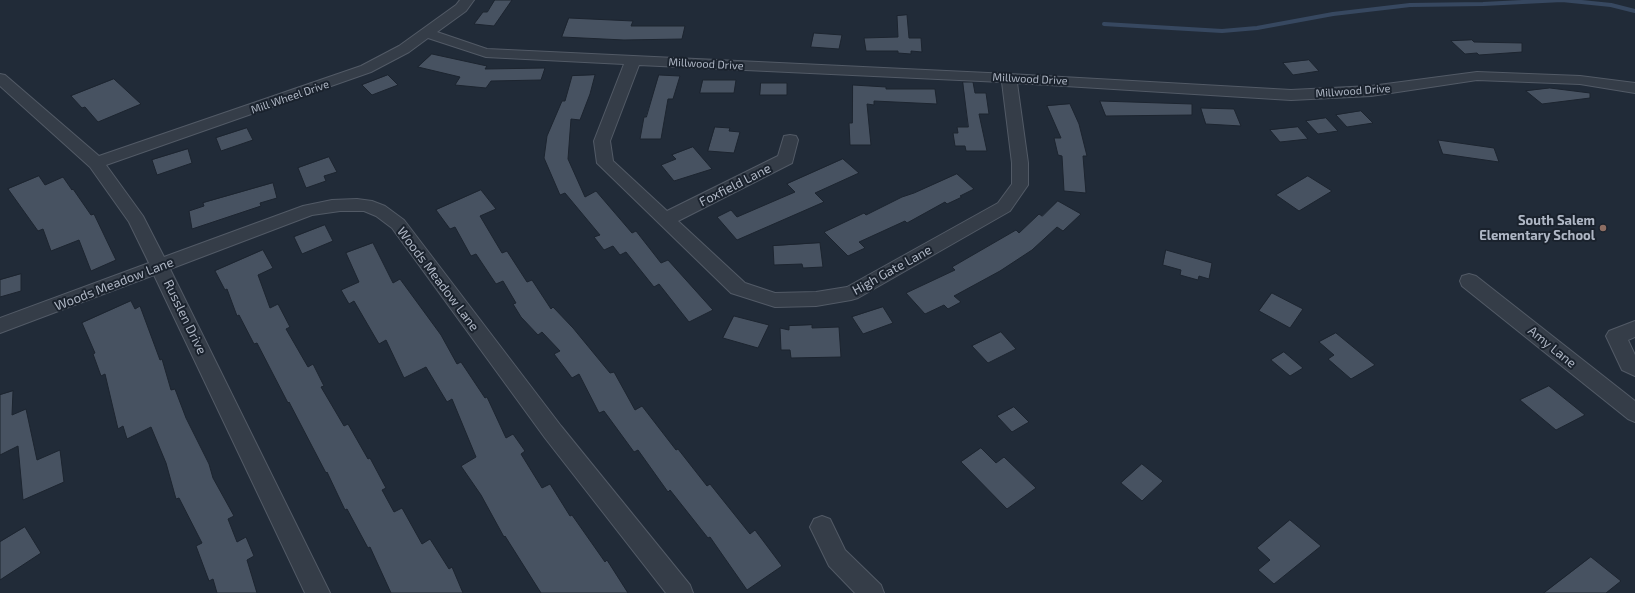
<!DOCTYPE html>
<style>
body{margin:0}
canvas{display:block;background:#212b38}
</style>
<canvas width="1635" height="593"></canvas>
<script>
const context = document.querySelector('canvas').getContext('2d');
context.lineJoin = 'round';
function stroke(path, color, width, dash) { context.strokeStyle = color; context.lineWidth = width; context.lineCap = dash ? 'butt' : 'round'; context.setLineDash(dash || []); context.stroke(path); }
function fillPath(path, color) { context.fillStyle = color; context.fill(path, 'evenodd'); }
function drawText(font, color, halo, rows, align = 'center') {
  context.font = font + ' "Exo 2",sans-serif'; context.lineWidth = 4; context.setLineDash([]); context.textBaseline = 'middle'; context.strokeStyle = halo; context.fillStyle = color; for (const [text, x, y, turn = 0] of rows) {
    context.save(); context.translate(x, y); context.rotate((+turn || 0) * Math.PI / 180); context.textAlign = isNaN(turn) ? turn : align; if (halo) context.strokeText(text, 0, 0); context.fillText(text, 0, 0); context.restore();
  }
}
const stream = new Path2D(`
 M1104,24L1222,31L1257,28L1333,14L1410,5L1483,4L1562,0L1611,5L1635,11`);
const building = new Path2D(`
 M495,0H512L494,26L474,24L483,12H487Z
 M907,15L909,38H921L922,52L911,51V54L898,53V51H866L864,38L898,37L897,16Z
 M569,18L633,21L631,26H685L682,39L624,40L562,37Z
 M814,33L842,35L839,49L811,47Z
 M1472,40L1474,42L1522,43V52L1479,55L1477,53L1465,54L1451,41Z
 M432,54L487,66L485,69L545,68L541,80L491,81L486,88L455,85L460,77L418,67Z
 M1309,60L1319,71L1293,75L1283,63Z
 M388,75L398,85L372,95L362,85Z
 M595,75L590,94L580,120L571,119L568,159L585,197L596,191L632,233L636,231L661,263L668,260L713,310L689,322L659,284L654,287L626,252L620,255L613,246L604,250L594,237L600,235L565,193L560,195L544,158L547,136L562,101H565L572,76Z
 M659,75L680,76L673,99H668L661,139H640L644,117H646Z
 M114,79L141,104L98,122L85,107L82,108L71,96Z
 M703,80H736L734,93H700Z
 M963,82H973L975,93H986L989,114H979L987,151H966L965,146H955L953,133H958L957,127H968Z
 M761,83H787V95H760Z
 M853,85L886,87V89H935L937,104L874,101V105L867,104L871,145H850L849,123H852Z
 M1550,88L1590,93V98L1542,104L1526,91Z
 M1100,101L1192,104V115L1106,116Z
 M1070,104L1079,124L1087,156H1083L1086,193L1064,191L1062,156L1058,155L1054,138H1061L1047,106Z
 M1201,108L1234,109L1241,126L1206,124Z
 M1361,111L1373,123L1347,127L1336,115Z
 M1326,118L1338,131L1318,134L1306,121Z
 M715,127L730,128L729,131L740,132L734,153L708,151Z
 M1298,127L1308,139L1280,142L1270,130Z
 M247,128L253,140L221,151L216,138Z
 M1438,140L1494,148L1499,162L1443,154Z
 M693,147L712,169L674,181L661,165L676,159L672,155Z
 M188,149L192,163L157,175L152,160Z
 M329,157L337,172L324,176L326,181L306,188L298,168Z
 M843,159L859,173L815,193L824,202L737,240L717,217L731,210L737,217L795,192L787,184Z
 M957,174L974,189L960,196L962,197L947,204L945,202L907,223L905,221L859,242L865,248L848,256L824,232L864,213L866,215L902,197L914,193Z
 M39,176L45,185L63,177L72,190L73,189L91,215L94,214L116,260L91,271L79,240L51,251L43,229L38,231L8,189Z
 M1308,176L1332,191L1299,211L1276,195Z
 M273,183L277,198L260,203L261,206L192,229L189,211L204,206L203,203Z
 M481,190L496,209L480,216L502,253L507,251L527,282L532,280L551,309L553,307L573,328L610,373L614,372L635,410L642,406L676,450L678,449L707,486L710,484L750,534L755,530L782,566L747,590L710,537L708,538L670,490L668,492L638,450L634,452L604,411L599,413L579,374L572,378L554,354L560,351L542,332L538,335L521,317L513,304L516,303L503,281L496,284L476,254L471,256L455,227L450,229L436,210Z
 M1058,201L1081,214L1063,231L1057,227L1032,250L1000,271L954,296L961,302L948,309L944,305L925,314L906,293L955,270L952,267L1016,230L1019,233L1039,214L1042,216Z
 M325,225L333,241L302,254L294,237Z
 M373,243L393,283L400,279L441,335L457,364L461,362L485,398L487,397L506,438L513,434L525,451L521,454L542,488L550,484L570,516L572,515L605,562L607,560L628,593H541L505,536L504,537L481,495L461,466L476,457L452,399L447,402L426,367L404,378L386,340L379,344L354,301L349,304L341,290L359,282L346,253Z
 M820,243L823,267L803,268L802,264L774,265L773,246Z
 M263,250L273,268L258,275L270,308L278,304L290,327L286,329L308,367L313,364L324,386L321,387L344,426L348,424L368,459L370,458L386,488L382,490L394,512L402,508L422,544L430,539L449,569L452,567L463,593H391L370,547L368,548L347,509L345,510L327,472L326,473L289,402L288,403L257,343L254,344L239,315L237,316L227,289L225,290L215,271Z
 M1166,250L1212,263L1209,279L1199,276L1198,280L1180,275L1181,270L1163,265Z
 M21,274V291L0,297V280Z
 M1272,293L1303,309L1290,328L1259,311Z
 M131,301L135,309L140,306L160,360L162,359L171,390L175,389L186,418L209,464L213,478L234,516L228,519L237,542L246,537L254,556L247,560L257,593H217L213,579L209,581L196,546L202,543L179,498L176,499L166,463L151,427L127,439L123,426L118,429L105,374L101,376L93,354L95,353L82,323Z
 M883,307L893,323L863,334L852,317Z
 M734,316L769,325L758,348L723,338Z
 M812,325V328L839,327L841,357L791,358L790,350H781L780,328L789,330V326Z
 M1001,332L1016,349L988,363L972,346Z
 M1336,333L1375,365L1351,379L1328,359L1334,355L1319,342Z
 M1284,352L1303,368L1290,376L1271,360Z
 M1549,386L1585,415L1556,430L1520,400Z
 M13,391L12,415L26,409L37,460L60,450L64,482L23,500L18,446L0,455V395Z
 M1014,407L1029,422L1012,432L997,416Z
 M981,448L996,463L1004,457L1036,488L1007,509L961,462Z
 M1142,464L1163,481L1142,501L1121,483Z
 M1290,520L1321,546L1274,584L1258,570L1270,560L1257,548Z
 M25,527L41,553L0,580V542Z
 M1591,557L1621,581L1606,593H1544Z`);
const street = new Path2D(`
 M460,0H474L466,11L437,32L487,49L1009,74L1291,90L1371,86L1477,72L1580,76L1635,83V93L1580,84L1477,80L1371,96L1291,100L1017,83L1028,163V185L1010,211L858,298L851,300L816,306L775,307L731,293L597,163L594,141L624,64L486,57L428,38L409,52L371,72L106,165L143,216L164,257L303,206L332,200L357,199L372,201L385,206L404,220L561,426L690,585L693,593H666L545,438L392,228L376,216L364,211H340L312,215L170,269L330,593H305L154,275L0,333V318L149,263L129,222L90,167L0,86V74L5,75L99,156L361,66L399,46L456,5ZM639,65L1002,82L1012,163V184L998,203L847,287L816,292L775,293L745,283L678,221L792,163L798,140L796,136L790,135L784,136L778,156L667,211L613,161L610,141Z
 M1469,274L1476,276L1635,401V422L1628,419L1462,286L1460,281L1462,276Z
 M1635,321V337L1628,340L1635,355V376L1622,370L1606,336L1609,331Z
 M822,516L830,519L845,550L881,585L884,593H855L829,566L810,527L814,519Z`);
const markers = [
 [1603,228,4,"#8d6e63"]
];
const farStreetnames = [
 ["Millwood Drive",706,64,3],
 ["Millwood Drive",1030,79,3],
 ["Millwood Drive",1353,91,-4],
 ["Mill Wheel Drive",290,97,-19]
];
const streetNames = [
 ["Foxfield Lane",735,185,-27],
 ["High Gate Lane",892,270,-29],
 ["Woods Meadow Lane",438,279,53],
 ["Woods Meadow Lane",114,284,-21],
 ["Russlen Drive",185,317,64],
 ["Amy Lane",1552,347,39]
];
const poiNames = [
 ["South Salem",1595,221],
 ["Elementary School",1595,236]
];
stroke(stream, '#374860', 4);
fillPath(building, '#475261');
stroke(building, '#1c242f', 1);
stroke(street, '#525a66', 2);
fillPath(street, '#353d48');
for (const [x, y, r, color] of markers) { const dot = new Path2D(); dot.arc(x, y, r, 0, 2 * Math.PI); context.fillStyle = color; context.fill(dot); stroke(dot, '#1a222d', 1.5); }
drawText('11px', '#afb7c5', '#1a222d', farStreetnames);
drawText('13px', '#afb7c5', '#1a222d', streetNames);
drawText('bold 13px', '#afb7c5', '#1a222d', poiNames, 'right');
</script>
